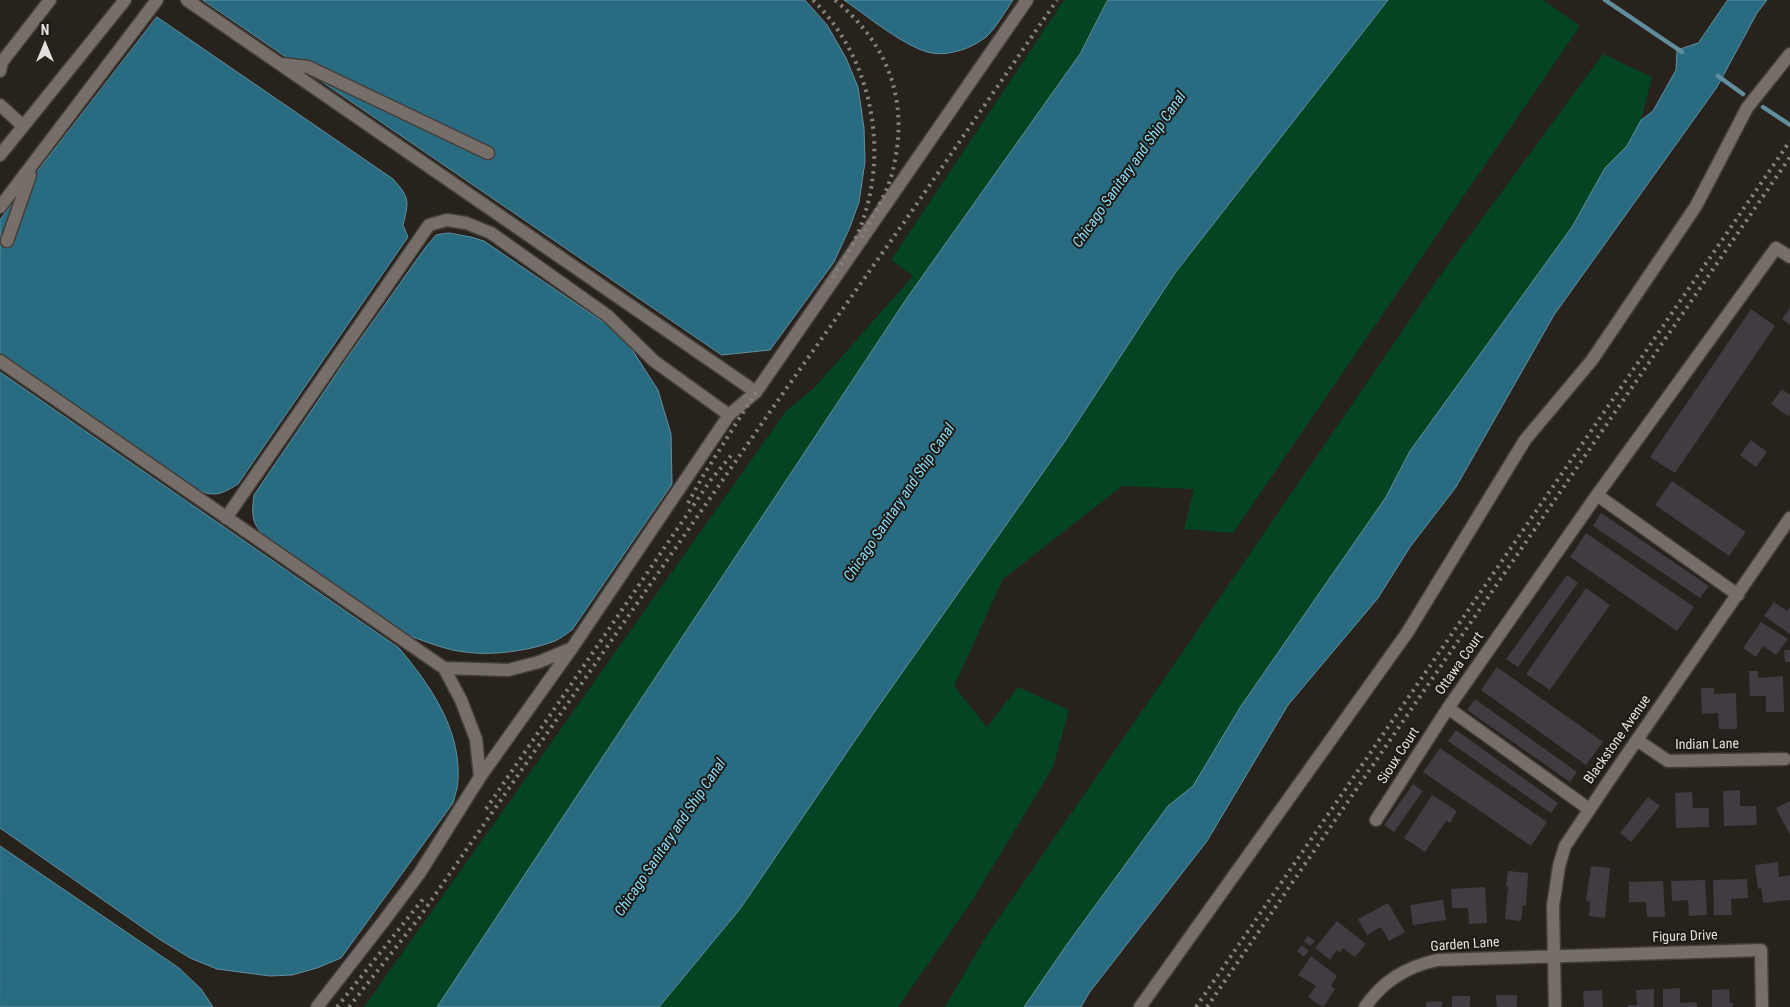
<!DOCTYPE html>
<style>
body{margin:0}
#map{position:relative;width:1790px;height:1007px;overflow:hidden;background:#28221c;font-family:"Roboto Condensed",sans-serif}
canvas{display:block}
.north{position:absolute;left:20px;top:20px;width:50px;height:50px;-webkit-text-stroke:4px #1f1913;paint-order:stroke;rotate:0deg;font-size:14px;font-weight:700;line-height:20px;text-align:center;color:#e3dfdb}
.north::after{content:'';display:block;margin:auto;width:18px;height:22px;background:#e3dfdb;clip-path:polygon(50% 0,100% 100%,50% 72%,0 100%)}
</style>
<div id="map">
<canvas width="1790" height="1007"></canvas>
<div class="north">N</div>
</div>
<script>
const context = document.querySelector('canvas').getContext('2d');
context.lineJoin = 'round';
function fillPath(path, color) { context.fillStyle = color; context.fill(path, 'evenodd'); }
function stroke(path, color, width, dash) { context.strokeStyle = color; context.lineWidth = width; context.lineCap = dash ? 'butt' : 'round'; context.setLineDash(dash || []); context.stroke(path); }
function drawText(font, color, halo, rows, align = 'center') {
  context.font = font + ' "Roboto Condensed",sans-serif'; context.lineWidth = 4; context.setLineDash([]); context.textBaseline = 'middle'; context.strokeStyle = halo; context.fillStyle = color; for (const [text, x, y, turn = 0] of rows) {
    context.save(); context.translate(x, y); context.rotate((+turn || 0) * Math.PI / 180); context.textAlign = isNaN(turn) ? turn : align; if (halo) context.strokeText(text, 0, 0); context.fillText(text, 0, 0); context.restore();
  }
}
const green = new Path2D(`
 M1064,0H1108L1080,54L907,298L437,1007H364L786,411L815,387L913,276L891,260Z
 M1388,0H1543L1580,26L1233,533L1184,529L1194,489L1122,486L1003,579L954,686L987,727L1018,687L1069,710L1053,767L972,901L898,1007H659L740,909L873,714L1063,444L1175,273Z
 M1603,54L1652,77L1641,120L1627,146L1605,168L1572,227L1410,451L1386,497L1241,706L1193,786L1168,806L1068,943L1024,1007H945L985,938L1171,669L1440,276Z`);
const water = new Path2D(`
 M203,0H805L827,25L846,58L858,87L864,128L865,162L859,202L850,227L834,262L770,350L722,355Z
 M844,0H1013C1005,12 996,28 986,37C972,48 950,56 932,53C907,49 866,15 844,0Z
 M1108,0H1388L1175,273L1063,444L873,714L740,909L659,1007H437L907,298L1080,54Z
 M1728,0H1767L1757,13L1717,87L1554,315L1456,487L1410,547L1378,598L1288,705L1207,841L1089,993L1081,1007H1024L1068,943L1168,806L1193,786L1241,706L1386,497L1410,451L1572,227L1605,168L1627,146L1641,120L1653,111L1676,70L1677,50L1698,43Z
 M157,17L393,179C410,198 409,201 403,225L408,237L238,484C217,497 212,497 189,486L0,355V220Z
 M449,233L471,237L484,241L612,328L631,348L658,390L671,434L672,484L572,630C566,634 559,640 552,642C528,651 491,656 465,652C446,650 427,642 410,636L270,541C252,525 251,518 254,495L347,358L425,248L436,235Z
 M0,372L399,648C430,685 461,729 458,780C458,787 455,795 453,803L341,958L317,968L292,975L270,976L217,969L190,958L159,939L0,828Z
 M0,846L179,968L201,989L213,1007H0Z`);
const stream = new Path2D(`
 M1605,0L1682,52
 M1718,76L1743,94
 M1763,107L1790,125`);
const building = new Path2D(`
 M1790,308V325L1782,319Z
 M1751,309L1775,326L1675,473L1650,457Z
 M1782,389L1790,395V413L1788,416L1771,404Z
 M1751,440L1767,452L1756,467L1740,455Z
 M1672,481L1746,532L1729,556L1655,505Z
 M1601,513L1709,586L1700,598L1593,526Z
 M1586,533L1694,607L1677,631L1570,557Z
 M1567,575L1578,583L1518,667L1506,659Z
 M1586,588L1610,605L1550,690L1526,674Z
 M1774,602L1787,611L1790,607V634L1764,616Z
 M1761,622L1788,639L1776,655L1763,646L1756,657L1743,648Z
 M1784,650H1790V662H1785Z
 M1497,667L1603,742L1586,765L1481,690Z
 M1749,671H1758V678L1783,676L1784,712H1766V696H1750Z
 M1701,688H1714V694L1736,693L1737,729H1719L1718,713L1702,714Z
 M1475,699L1577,772L1570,782L1467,710Z
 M1456,730L1558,803L1551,813L1448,741Z
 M1440,748L1547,822L1531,846L1423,772Z
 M1413,784L1423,791L1394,832L1384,825Z
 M1740,790V806H1756L1757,825L1724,826L1723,791Z
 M1692,792L1693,808H1709V827L1676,828L1675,793Z
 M1432,795L1457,811L1450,823L1446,821L1425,852L1404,838Z
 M1648,797L1660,806L1631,842L1620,833Z
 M1790,801V835L1776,808Z
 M1778,862L1779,877L1790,875V900L1763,903L1761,888L1758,889L1755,865Z
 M1591,866L1610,868L1605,918L1589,916L1590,902L1586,901Z
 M1508,871L1528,873L1526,906L1523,905L1521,921L1505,919L1508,887L1506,886Z
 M1747,879L1748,898L1731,899L1732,915H1714L1713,880Z
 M1705,880L1707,915L1689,916L1688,900L1672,901L1671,881Z
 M1663,881L1665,917H1647L1646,902H1629V882Z
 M1485,887L1487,923L1469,924L1468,908H1452L1451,889Z
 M1443,900L1446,920L1413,925L1410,905Z
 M1388,903L1405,932L1389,941L1381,927L1367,935L1358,919Z
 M1337,921L1366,944L1355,957L1343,948L1340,953L1337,950L1330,960L1315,948Z
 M1308,936L1315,941L1310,946L1304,941Z
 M1302,945L1309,951L1304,957L1297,951Z
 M1311,956L1337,976L1331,986L1335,989L1323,1007L1308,997L1316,986L1298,975Z
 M1680,988V1003L1697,1002V1007H1663V989Z
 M1654,989V1007H1628V1005H1637L1636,990Z
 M1729,989L1730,1003H1733V1007H1712V990Z
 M1602,990L1603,1007H1584L1583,991Z
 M1496,995H1517V1007H1497Z
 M1452,996H1470V1007H1452Z
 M1442,1001V1007H1426V1002Z`);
const minor = new Path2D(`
 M187,0L756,392
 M282,64L308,67L488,153
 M0,71L2,62L50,0
 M0,105L23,126
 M0,155L125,0
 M0,207L157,0
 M7,241L30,175
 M0,361L444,668L508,670L539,662L570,649
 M1597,495L1738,595
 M226,518L429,225L447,220L466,223L491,233L608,316L654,361L729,415
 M444,668L461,700L476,739L480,777
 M1637,740L1668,761L1785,759
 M1589,809L1448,708L1597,495L1776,248L1790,257
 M1376,820L1448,708
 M317,1007L383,922L419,874L480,777L572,648L729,415L756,392L1027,0
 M1140,1007L1407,633L1525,440L1592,360L1696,206L1747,108L1790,54
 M1365,1007C1383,981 1406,967 1437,960L1761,950L1762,1007
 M1555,1007L1553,906L1559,866L1565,846L1612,776L1790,518`);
const rail = new Path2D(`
 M813,0C873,59 891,155 858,233C851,250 839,266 830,283
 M835,0C882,39 905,88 897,149C895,160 893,173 889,183C882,202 871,220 861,238
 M688,503L703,476L756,392
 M486,809L710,481L734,452
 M337,1007L423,899
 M349,1007L419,918L774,406L905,221L1057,0
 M1196,1007L1790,141
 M1207,1007L1790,157`);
const streetNames = [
 ["Ottawa Court",1460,664,-55],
 ["Blackstone Avenue",1618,740,-55],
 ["Indian Lane",1707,745,-1],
 ["Sioux Court",1399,756,-57],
 ["Figura Drive",1685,937,-2],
 ["Garden Lane",1465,945,-4]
];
const waterNames = [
 ["Chicago Sanitary and Ship Canal",1130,170,-55],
 ["Chicago Sanitary and Ship Canal",900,503,-56],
 ["Chicago Sanitary and Ship Canal",671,838,-56]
];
fillPath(green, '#034523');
fillPath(water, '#296c82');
stroke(water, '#618e9d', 1);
stroke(stream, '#618e9d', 4.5);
fillPath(building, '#413b42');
stroke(minor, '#433e3a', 15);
stroke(minor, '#766e68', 12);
stroke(rail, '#86817c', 4, [2.5, 5]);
drawText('14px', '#e3dfdb', '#1f1913', streetNames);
drawText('italic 15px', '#89dffd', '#1f1913', waterNames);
</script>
